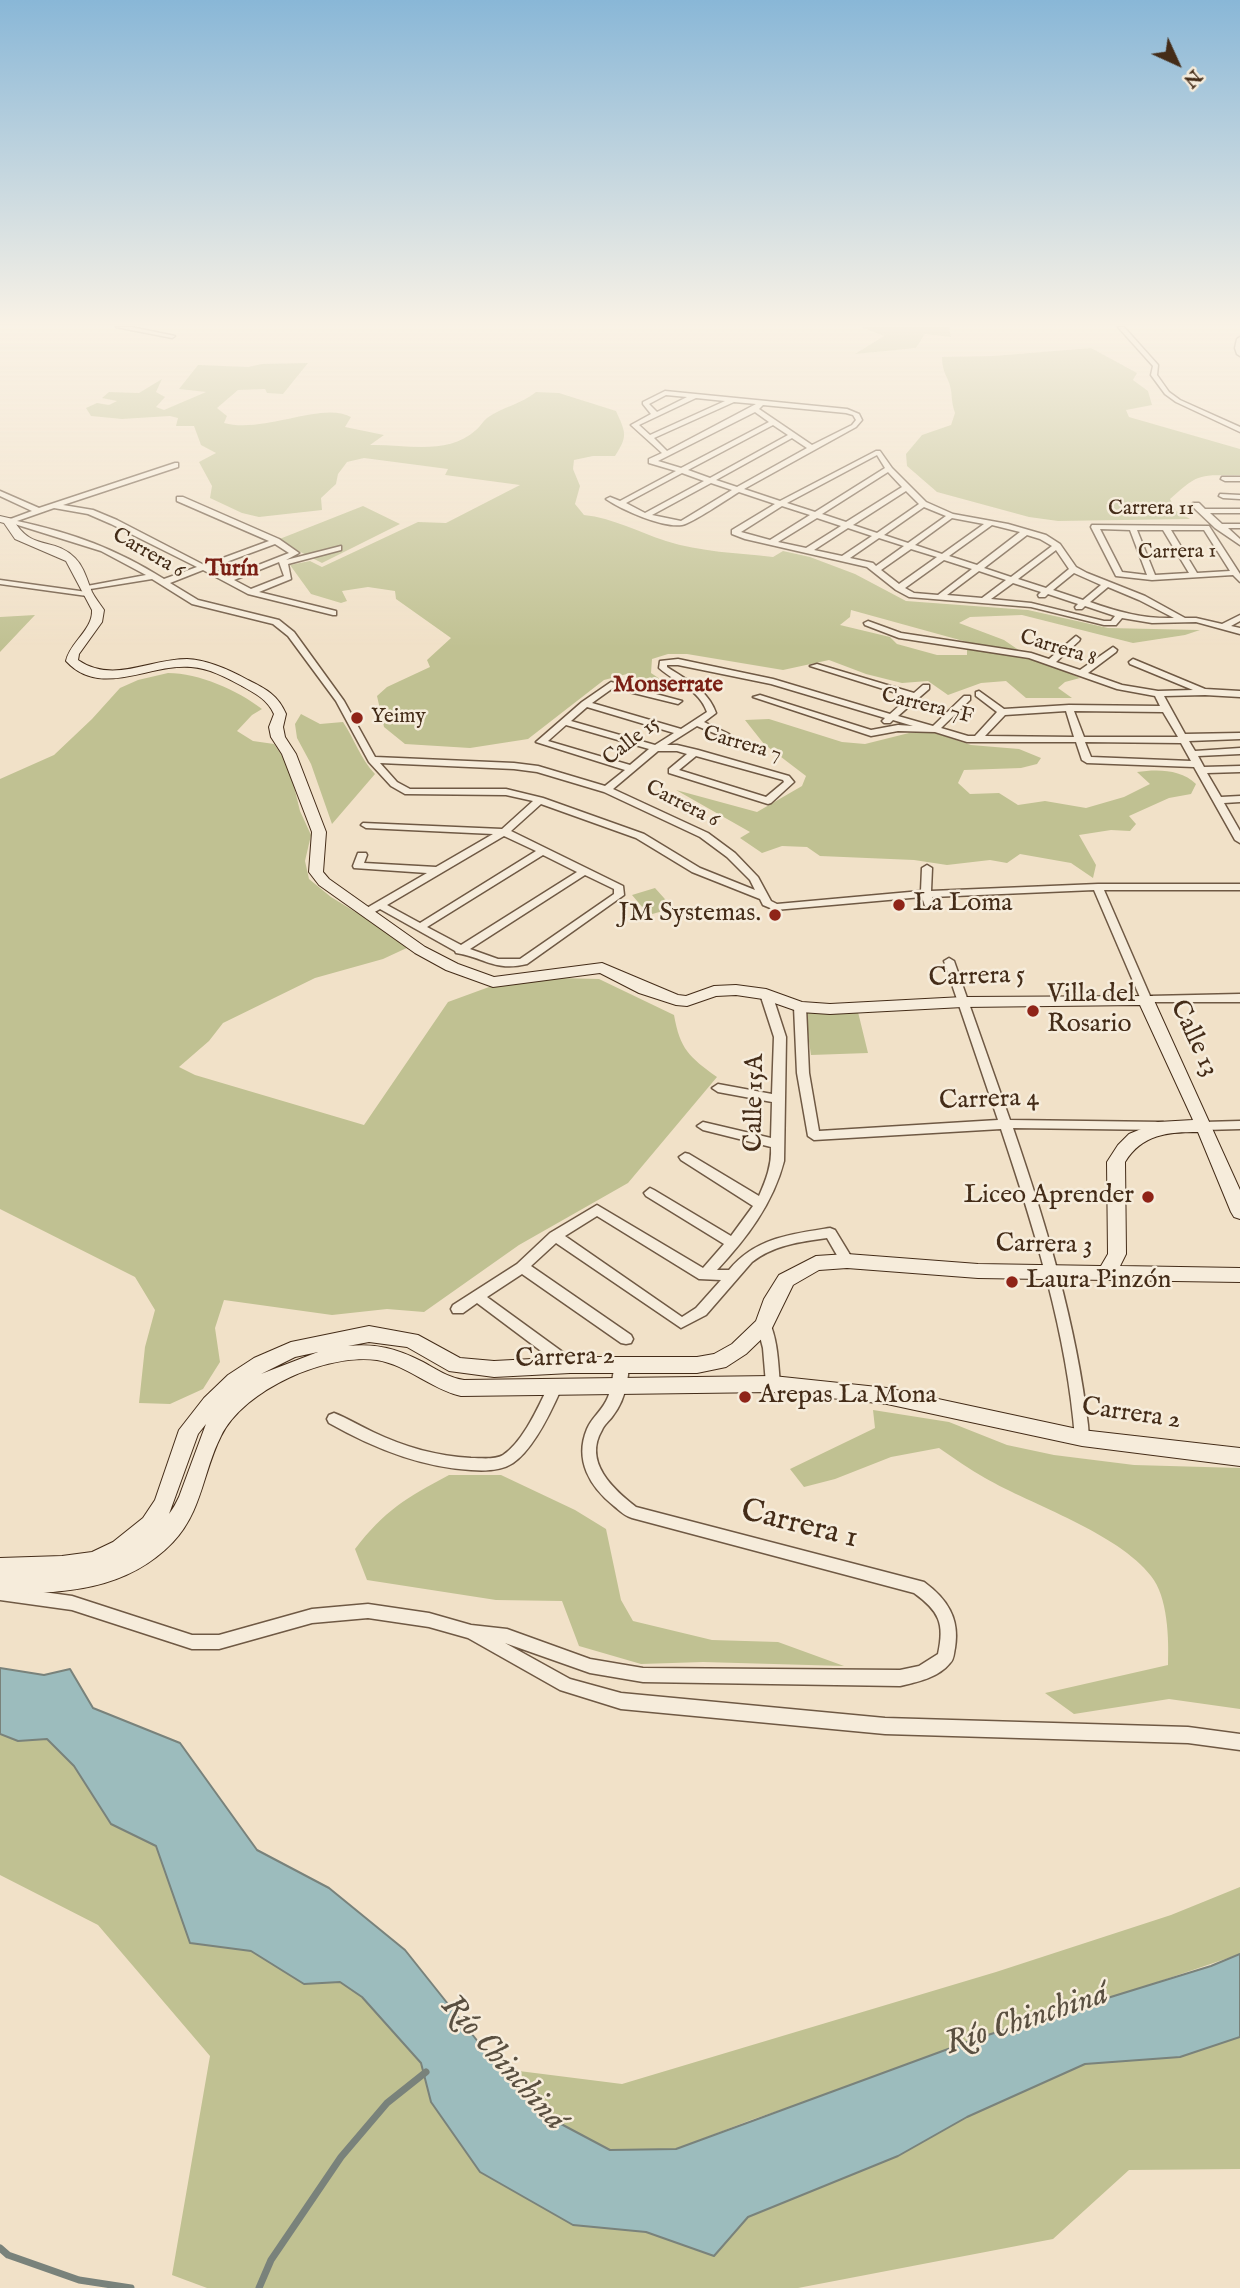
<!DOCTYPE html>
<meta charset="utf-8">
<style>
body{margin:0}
#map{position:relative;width:1240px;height:2288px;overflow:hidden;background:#f1e1c8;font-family:"IM FELL English",serif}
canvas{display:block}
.north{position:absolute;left:1142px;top:28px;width:70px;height:70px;-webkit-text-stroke:5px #f6ecdb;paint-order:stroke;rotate:135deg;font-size:19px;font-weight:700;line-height:28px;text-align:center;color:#442c18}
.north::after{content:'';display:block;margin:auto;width:24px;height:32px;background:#442c18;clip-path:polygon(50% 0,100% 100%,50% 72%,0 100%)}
</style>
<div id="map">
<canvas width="1240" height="2288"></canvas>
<div class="north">N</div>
</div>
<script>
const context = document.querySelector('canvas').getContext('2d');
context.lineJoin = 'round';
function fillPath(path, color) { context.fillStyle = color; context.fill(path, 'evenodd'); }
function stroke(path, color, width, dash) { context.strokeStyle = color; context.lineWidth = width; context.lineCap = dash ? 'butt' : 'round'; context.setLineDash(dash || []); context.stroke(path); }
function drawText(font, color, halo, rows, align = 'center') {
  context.font = font + ' "IM FELL English",serif'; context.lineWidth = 5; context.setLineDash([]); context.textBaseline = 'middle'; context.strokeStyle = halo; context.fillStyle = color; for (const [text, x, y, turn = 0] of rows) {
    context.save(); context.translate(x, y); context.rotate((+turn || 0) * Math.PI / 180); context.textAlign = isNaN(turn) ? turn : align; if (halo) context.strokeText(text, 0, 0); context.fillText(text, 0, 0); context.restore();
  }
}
const green = new Path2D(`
 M861,327H949L951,337L925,334L916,348L855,354L884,336Z
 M1091,348L1137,373L1133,380L1148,391L1152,405L1126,410L1129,417L1240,449V475C1200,476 1201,471 1170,499L1176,511L1190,519L1058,521L1029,517L937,492L907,466L906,454L922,435L951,425L955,413C952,404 952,399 951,390C949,377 942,374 942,357L993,356Z
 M308,363L283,394L267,393L265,389L238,390L217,408L227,416L224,423C264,434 322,401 351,417L345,427L384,435L370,445C406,444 447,456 476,430C480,427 483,421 487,418C502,407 522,404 536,392L559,393L616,411C626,433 628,436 615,456H593L574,460L573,469L580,486L575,504L584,515C613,518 638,532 666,541C700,552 738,553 773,557L783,551L810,557L855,574L906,601L1028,610L1108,628L1200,630L1185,635L1133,643L1022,615L970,617L959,623L1004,640L1026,655L1080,678L1065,682L1058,688L1072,698H1026L1006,681L981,683L948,695L928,681L902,683L866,674L829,660L783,670L687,654H668L652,659L651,673L666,683L653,684L627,674L604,680L528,739L470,748L405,744L384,727L377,696L387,687L430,667L427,660L451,638L396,599L395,591L368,587L342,591L347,601L341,603L311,594L290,565L310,561L322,567L418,522L446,523L520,485L445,475L448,469L364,458L347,462L338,474L336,484L321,498L322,510L259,517L242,513L210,498L212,486L199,462L216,453L201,445L194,426H176L178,418L170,416L122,419L91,416L86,408L97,403L109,405L117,401L102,398L109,392L139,393L162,379L156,392L165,397L156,407L164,410L206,392L179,389L198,365L248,367L262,364ZM851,610L967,642V655H937L897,644L890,637L840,625L850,617Z
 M363,506L400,524L322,563L277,540Z
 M35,615L0,652V617Z
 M168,673C199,673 237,690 262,709L252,715L237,731L253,741L274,744L289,766L300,811L311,835L305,861L309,879L331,897L411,946L383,959L315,978L223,1023L209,1041L179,1067L195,1075L364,1125L448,1002L489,987L558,978L599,979L674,1015C680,1049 689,1057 717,1077L628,1183L519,1245L424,1312L387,1309L332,1315L224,1300L215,1328L220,1362L203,1389L170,1404L139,1403L145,1347L155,1310L135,1277L0,1209V779L54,755L92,719L120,688L138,680Z
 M301,714L320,724L343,722C355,740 360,758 375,774L332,824L311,764L297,738L295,724Z
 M769,719L842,742L865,744L909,733H935L971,745L1019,749L1041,758L1037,764L1021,768L964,770L958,783L970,794L999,793L1018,805L1045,801L1086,808L1124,797L1150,784L1137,772C1157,769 1181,769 1196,784L1191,794L1169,798L1129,816L1136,824L1130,831L1111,830L1079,835L1096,865L1093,878L1071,863L1020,854L1007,863L990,860L947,865L914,860L820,856L807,847L782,846L762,853L740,838L750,832L676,790L757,812L802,786L806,776L764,744L745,720Z
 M655,888L673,908L649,915L632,895Z
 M858,1012L868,1053L811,1055L805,1013Z
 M873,1410L949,1422L1007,1445L1054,1455L1134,1465L1240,1468V1709L1169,1699L1074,1714L1045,1693L1168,1665C1169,1639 1168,1597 1151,1576C1118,1533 1032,1505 985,1478C969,1469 954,1458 939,1448L891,1457L835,1479L804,1487L790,1469L875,1428Z
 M449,1475H501L575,1510L606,1529L621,1600L633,1621L712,1640L778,1642L844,1666L703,1662L641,1664L579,1646L562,1601L496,1600L367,1580L355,1549C385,1510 406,1498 449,1475Z
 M0,1734L18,1741L47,1739L74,1766L111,1824L156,1846L190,1943L251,1951L304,1984L340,1982L362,1997L421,2063L431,2102L573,2225L646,2232L714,2255L748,2217L898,2156L967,2117L1085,2064L1180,2057L1240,2037V2169L1129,2170L1053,2239L798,2288H207L172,2275L210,2056L98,1925L0,1875Z
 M1240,1887V1954L751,2120L676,2149L610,2150L547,2116L519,2071L622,2084L996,1972L1171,1915Z`);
const water = new Path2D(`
 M0,1668L44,1675L70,1669L93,1708L180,1743L257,1850L329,1888L405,1950L487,2053L546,2116L610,2150L676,2149L978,2038L1211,1966L1240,1954V2037L1180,2057L1085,2064L967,2117L898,2156L748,2217L714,2256L646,2232L573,2225L480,2172L431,2102L421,2063L362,1997L340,1982L304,1984L251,1951L190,1943L156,1846L111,1824L74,1766L47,1739L18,1741L0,1734Z`);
const stream = new Path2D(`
 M0,2248L8,2255L79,2280L131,2288
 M259,2288L271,2260L341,2157L387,2103L426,2072`);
const street = new Path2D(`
 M116,327H131L175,336L172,338Z
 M1118,327H1124L1158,365L1157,375L1169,392L1180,400L1240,427V432L1176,402L1165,394L1151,375L1153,366Z
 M1240,337V356L1237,354L1235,348L1237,339Z
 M665,391L847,409L859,414L862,420L856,427L744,489L780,501L876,451H880L892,468L926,502L953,514L1008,524L1046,535L1060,544L1076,567L1087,573L1145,596L1185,618H1196L1222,624L1240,615V621L1231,626L1240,628V634L1196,622L1152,623L1122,618L1116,625H1104L1031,607L909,597L896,590L867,567L745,539L732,534V530L775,504L739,492C729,498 691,524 682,525C663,528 622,510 606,499L610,497L620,501L676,471L649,463V459L662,453L631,425L651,414L643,404V402ZM666,395L687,397L657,412L649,404ZM696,398L725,401L650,435L639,425ZM734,402L756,404L667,451L654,438ZM763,405L846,413L853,415L856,420L852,425L812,445L759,409ZM755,412L769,422L681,468L658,461ZM773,425L788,435L710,478L688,470ZM792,438L807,448L737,487L716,480ZM877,455L885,468L815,512L787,503ZM888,472L902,487L846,522L822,514ZM682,473L704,481L645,513L626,503ZM711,483L732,490L681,521L652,515ZM906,491L919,504L877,533L853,525ZM782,506L810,515L770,540L741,532ZM924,507L946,516L908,543L884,535ZM817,518L841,526L806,548L778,542ZM952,518L984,524L942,554L915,545ZM992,525L1020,532L977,565L949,556ZM848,528L872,536L842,556L814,550ZM1027,535L1040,539L1052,546L1011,577L984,568ZM879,538L904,546L876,566L873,563L850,558ZM911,549L937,557L899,584L881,570ZM1056,550L1069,569L1046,588L1018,579ZM944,560L972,569L938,595L914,593L905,588ZM979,571L1006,580L982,598L947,595ZM1074,573L1101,585L1083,600L1053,590ZM1013,583L1041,592L1038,595L1039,597H1045L1048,594L1078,604L1075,607L1076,609H1082L1085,606L1115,616L1111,621H1104L1031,603L991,599ZM1108,587L1139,600L1174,618C1144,619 1118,612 1090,602Z
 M175,463H178V467L63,505L93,510L117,520L204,565L269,541L177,501V497H183L279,539L299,553L286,560L341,546V550L288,564L291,579L259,592L336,611V615H333L248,594L203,570L170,583L198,600L279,620L294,632L344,701L375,757L514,763L538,766L605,786L625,770L536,742L582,702L611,682L682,701L678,704L613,688L592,703L681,729L707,712C699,689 676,683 659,668L660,661L678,659L773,679L890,714L909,697L810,666L817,664L914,693L923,685H929V689L898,716L933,726L964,696H970V700L941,728L968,736H975L997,712L976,696V692L979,691L1004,709L1069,705L1160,706L1155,696L1117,689L1029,658L899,638L865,625L864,623L868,621L901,633L1031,653L1049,659L1076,636L1080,639L1079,641L1056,662L1080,670L1113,647L1117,650L1116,652L1088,673L1122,685L1158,691L1193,690L1130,664L1129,662L1133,659L1205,689L1240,691V697L1205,695L1164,696L1185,734L1240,733V739L1189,741L1195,751L1240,748V754L1198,756L1204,767L1240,766V772L1207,773L1221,797L1240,796V802L1224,803L1240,831V843L1235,840L1194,767L1087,763L1082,760L1076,742H967L935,732L898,731L871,736L753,697L760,695L871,730L898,725L913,726L893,720L890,723H884L882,721L885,718L771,684L678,665H667V667C687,680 708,690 716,713L704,722L729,734L727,736H721L697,726L667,745H677L698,750L789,776L794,782L771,803L768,804L669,773V769L687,754L677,751H658L613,789L708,833L735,853L758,877L771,901L777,904L921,891L922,868L927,865L932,868L931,891L1098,884H1240V890H1104L1150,996L1240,994V1002H1142L1094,890L932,897L934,904L929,907L925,906L922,897L775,910L763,905L760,899L692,872L636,838L541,804L511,831L623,886L624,895L527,964C494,972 484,957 456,953L455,951L380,909L373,913H365L364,911L365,909L427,873L354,868L353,866L358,853H366L367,855L364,863L436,867L493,834L366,828L361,825L363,823L502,829L533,801L506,795L405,794L391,786L369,762L336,701L288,636L273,624L192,604L152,579L84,590L83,588L87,586L146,575L101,551L5,521L32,511L0,496V491L39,508ZM54,508L88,514L111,524L197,567L164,579C116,549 73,533 17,521ZM275,544L289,553L228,577L210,568ZM279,562L284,576L251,589L234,580ZM587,707L674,733L655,745L571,721ZM1066,711L1074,737L985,736L1005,715ZM1074,711L1163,712L1178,737H1084ZM566,725L649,749L630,765L548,741ZM1085,742L1181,743L1191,761L1091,757ZM696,756L783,780L784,782L766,797L679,770ZM380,763L514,769L537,772L604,792L700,837L727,857L750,880L755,890L700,868L644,834L543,798L506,789H410L397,782ZM504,836L536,851L420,923L387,905ZM543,855L577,872L461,945L427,927ZM585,875L614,889V894L520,959H498L470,949Z
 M1222,477H1240V481H1225L1221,479Z
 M1220,494L1240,495V499L1223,498L1219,496Z
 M1193,503H1199L1205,509H1240V513H1210L1222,524H1240V528H1228L1240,539V545L1215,528L1193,507Z
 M1092,525L1209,526L1240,574V582L1233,575L1152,580L1116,576L1091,527ZM1100,529L1130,530L1147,575L1122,572ZM1137,530H1163L1189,573L1155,575ZM1171,530H1204L1230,571L1197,573Z
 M0,580L87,592L91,594L87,596L0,584Z
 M949,958L954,961L1010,1120L1163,1122L1169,1126L1163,1130L1013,1128C1046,1224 1076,1323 1088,1425L1089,1438L1087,1442L1082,1444L1077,1442L1075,1438C1067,1333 1034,1228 1001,1129L814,1140L808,1136L797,1073L794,1007L800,1003L806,1007L809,1073L819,1131L998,1120L944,961Z
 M766,990L772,994L786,1037L784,1161C773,1204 746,1239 717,1270H729C755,1238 791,1234 830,1228L835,1230L852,1258L854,1261L852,1264H842L827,1238C799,1242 774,1245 752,1262L706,1315L681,1328L556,1243L531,1266L631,1335L633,1339L631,1343L626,1344L621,1343L522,1274L487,1297L575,1361L577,1365L575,1369L570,1370L565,1369L477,1303L463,1313H453L451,1309L453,1305L517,1264L550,1233L597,1205L703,1268L724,1244L646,1196L644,1193L650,1188L654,1190L731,1236L753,1206L681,1160L679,1157L685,1153L689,1154L759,1196C766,1180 772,1165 771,1147L703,1130L697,1126L703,1122L771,1138L772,1102L718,1092L712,1088L718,1084L772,1094L774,1037L760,994ZM597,1216L699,1279L721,1280L696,1308L682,1317L565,1236Z
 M1240,1121V1129L1204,1130L1198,1126L1204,1122Z
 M764,1320L769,1321C778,1341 778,1363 780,1384L778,1388L773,1390L768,1388L766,1384L763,1348L757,1325L759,1321Z
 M622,1359L627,1360C630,1367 628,1374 627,1382C625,1394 620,1407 612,1417C609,1421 604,1425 602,1430C583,1462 613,1489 636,1507L924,1582C947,1599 960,1618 955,1648C954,1652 954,1660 950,1663C938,1678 917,1682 900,1686L643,1682L590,1673L505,1643L570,1679L621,1693L885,1718L1188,1727L1240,1734V1750L1188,1743L885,1734L621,1709L560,1690L468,1638L429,1627L368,1618L312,1623L219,1649H192L72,1610L0,1600V1586L72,1596L192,1635H219L312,1609L368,1604L429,1613L471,1625L507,1629L590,1659L643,1668L900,1670L919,1666L938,1654C945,1623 939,1611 914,1593L632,1518C625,1516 620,1511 614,1506C590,1487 574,1460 587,1429C592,1417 603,1410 608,1397C613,1385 612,1372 617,1360Z
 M555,1381L560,1383L562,1387C552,1410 534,1449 513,1463C501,1471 484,1471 471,1470C420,1467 373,1448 329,1423L327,1419L329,1415L334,1413C347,1418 360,1426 373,1432C404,1447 437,1456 471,1458C481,1458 495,1460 503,1455C524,1441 539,1405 550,1383Z`);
const secondary = new Path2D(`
 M0,516L13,519C31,552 53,536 75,558C84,567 87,580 92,592C95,598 100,604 104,610L102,622L79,654L78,660C113,684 149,659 187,659C208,660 230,670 248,680C266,689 278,695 286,714L283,727L285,737L296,754L326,832L323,872L329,879L425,947L458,964L494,977L602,963L678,995L686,996L714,986L736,985L766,989L802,1002L830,1004L963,997L1152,996L1240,1190V1219L1234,1217L1231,1212L1198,1132C1168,1132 1142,1134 1125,1162L1126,1254L1120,1266L1240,1268V1282L978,1278L847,1268L819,1270L793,1285L771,1330L746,1354L726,1367L697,1373H570L494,1377L449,1371L407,1347L369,1342L348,1346C376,1343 398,1349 423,1362C436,1369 449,1378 464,1380L773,1376L887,1388L1082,1430L1240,1448V1466L1082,1446L887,1404L773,1392L461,1396C431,1389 407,1365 377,1360C327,1353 244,1389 221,1436C203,1471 202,1512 173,1542C126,1591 64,1593 0,1594V1558L62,1556L92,1552L113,1542L143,1518L155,1500L179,1430L204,1398L228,1375L254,1358L291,1342L369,1326L418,1335L460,1358L494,1361L570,1357H697L714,1354L732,1344L756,1321L764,1299L779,1275L816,1256L847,1254L978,1264L1101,1266L1108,1254L1107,1162L1118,1145L1129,1134L1158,1122L1193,1120L1140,1005L963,1007L830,1014L800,1012L763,999L736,995L716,996L687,1006L676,1005L639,993L600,973L493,987L446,970L415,953L319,885L309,872L312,832L282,754L271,737L269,727L274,714C267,699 256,694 242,686C227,678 209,668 191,667C149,663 101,699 66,661C70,642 93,630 92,610L66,561L15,539L4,523L0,522ZM318,1352L261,1374L295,1357ZM206,1424L179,1497C176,1503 173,1509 169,1514L198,1434Z`);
const markers = [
 [357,718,7,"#8f2418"],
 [899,905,7,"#8f2418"],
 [775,915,7,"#8f2418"],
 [1033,1011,7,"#8f2418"],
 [1148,1197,7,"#8f2418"],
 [1012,1282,7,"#8f2418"],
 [745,1397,7,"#8f2418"]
];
const farStreetnames = [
 ["Carrera 11",1151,510],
 ["Carrera 1",1177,553,-1],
 ["Carrera 6",148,554,30],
 ["Carrera 8",1058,649,17],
 ["Carrera 7F",927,707,14],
 ["Calle 15",632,742,-38],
 ["Carrera 7",742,745,16],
 ["Carrera 6",682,805,27]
];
const farPoinames = [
 ["Yeimy",371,718]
];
const farNeighbourhoodnames = [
 ["Turín",232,570],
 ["Monserrate",668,686]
];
const poiNames = [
 ["La Loma",913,905],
 ["JM Systemas.",761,915,"right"],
 ["Villa del",1047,996],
 ["Rosario",1047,1026],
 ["Liceo Aprender",1134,1197,"right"],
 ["Laura Pinzón",1026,1282],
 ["Arepas La Mona",759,1397]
];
const streetNames = [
 ["Carrera 5",977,978,-2],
 ["Calle 13",1193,1039,65],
 ["Carrera 4",989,1101,-2],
 ["Calle 15A",756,1103,-89],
 ["Carrera 3",1044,1246,1],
 ["Carrera 2",565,1359,-2],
 ["Carrera 2",1131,1415,8]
];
const nearStreetnames = [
 ["Carrera 1",799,1526,14]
];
const nearWaternames = [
 ["Río Chinchiná",1027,2021,-18],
 ["Río Chinchiná",502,2064,48]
];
fillPath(green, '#c0c192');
fillPath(water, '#9cbcbd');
stroke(water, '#79827b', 2);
stroke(stream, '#79827b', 7);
stroke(street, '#6f5944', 3);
stroke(secondary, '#442c18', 2);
fillPath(street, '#f6ecdb');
fillPath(secondary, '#f6ecdb');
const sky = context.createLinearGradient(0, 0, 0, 648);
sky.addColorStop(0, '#89b7d7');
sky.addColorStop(0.5, '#f9f2e6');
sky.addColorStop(1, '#f9f2e600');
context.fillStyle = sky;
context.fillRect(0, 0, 1240, 648);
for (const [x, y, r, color] of markers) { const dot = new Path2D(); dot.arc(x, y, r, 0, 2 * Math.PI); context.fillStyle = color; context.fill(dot); stroke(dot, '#f6ecdb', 2.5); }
drawText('21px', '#442c18', '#f6ecdb', farStreetnames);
drawText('21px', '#442c18', '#f6ecdb', farPoinames, 'left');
drawText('bold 23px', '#7a1f14', '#f6ecdb', farNeighbourhoodnames);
drawText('26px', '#442c18', '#f6ecdb', poiNames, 'left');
drawText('26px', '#442c18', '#f6ecdb', streetNames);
drawText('32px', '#442c18', '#f6ecdb', nearStreetnames);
drawText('italic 33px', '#5a5041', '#f6ecdb', nearWaternames);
</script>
